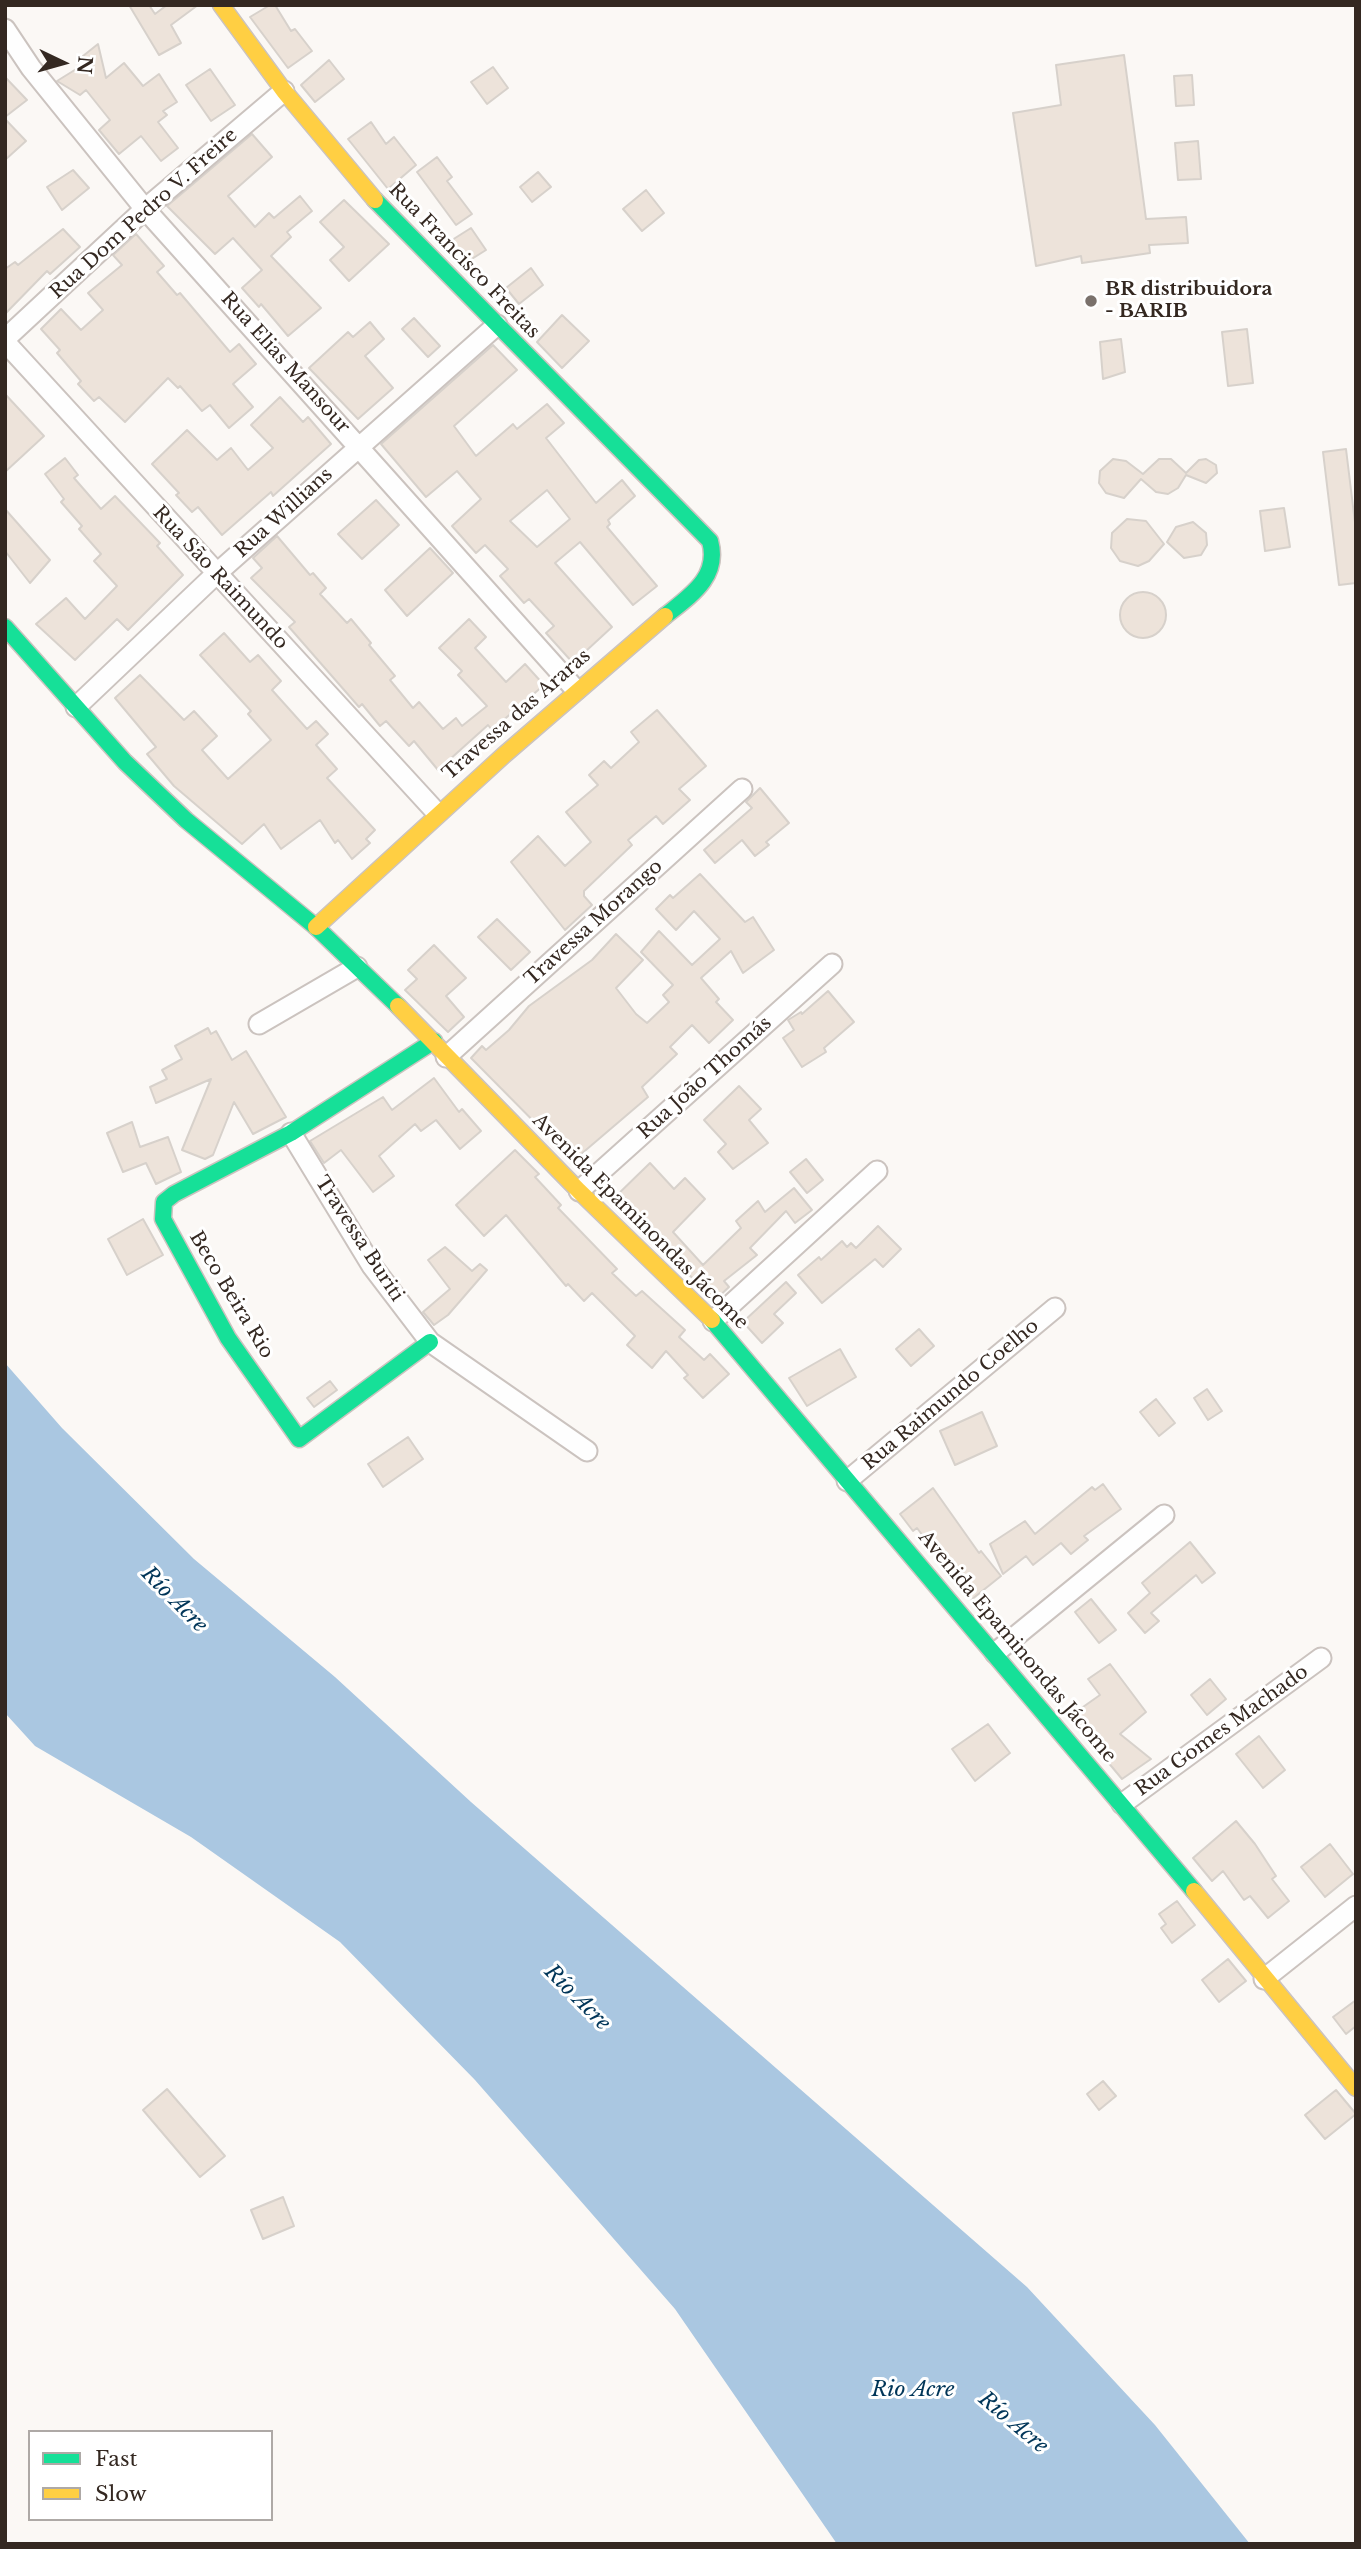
<!DOCTYPE html>
<meta charset="utf-8">
<style>
body{margin:0}
#map{position:relative;width:1361px;height:2549px;overflow:hidden;background:#fbf8f5;font-family:"Libre Baskerville",serif}
canvas{display:block}
.frame{position:absolute;inset:0;border:7px solid #342821;pointer-events:none}
.legend{position:absolute;left:28px;top:2430px;width:245px;height:91px;box-sizing:border-box;background:#fff;border:2px solid #aea9a6;margin:0;padding:9px 12px;list-style:none;font-size:21px;color:#342821}
.legend li{display:flex;align-items:center;gap:14px;height:35px}
.legend b{width:35px;border:2px solid #aea9a6}
.north{position:absolute;left:28px;top:28px;width:70px;height:70px;-webkit-text-stroke:5px #fff;paint-order:stroke;rotate:95deg;font-size:19px;font-weight:700;line-height:28px;text-align:center;color:#342821}
.north::after{content:'';display:block;margin:auto;width:24px;height:32px;background:#342821;clip-path:polygon(50% 0,100% 100%,50% 72%,0 100%)}
</style>
<div id="map">
<canvas width="1361" height="2549"></canvas>
<div class="frame"></div>
<ul class="legend">
<li><b style="height:9px;background:#16e098"></b>Fast</li>
<li><b style="height:9px;background:#ffcf43"></b>Slow</li>
</ul>
<div class="north">N</div>
</div>
<script>
const context = document.querySelector('canvas').getContext('2d');
context.lineJoin = 'round';
function fillPath(path, color) { context.fillStyle = color; context.fill(path, 'evenodd'); }
function stroke(path, color, width, dash) { context.strokeStyle = color; context.lineWidth = width; context.lineCap = dash ? 'butt' : 'round'; context.setLineDash(dash || []); context.stroke(path); }
function drawText(font, color, halo, rows, align = 'center') {
  context.font = font + ' "Libre Baskerville",serif'; context.lineWidth = 6; context.setLineDash([]); context.textBaseline = 'middle'; context.strokeStyle = halo; context.fillStyle = color; for (const [text, x, y, turn = 0] of rows) {
    context.save(); context.translate(x, y); context.rotate((+turn || 0) * Math.PI / 180); context.textAlign = isNaN(turn) ? turn : align; if (halo) context.strokeText(text, 0, 0); context.fillText(text, 0, 0); context.restore();
  }
}
const water = new Path2D(`
 M5,1363L62,1428L194,1559L335,1677L471,1802L1027,2287L1155,2425L1250,2544H837L675,2309L475,2080L340,1942L191,1837L35,1746L5,1713Z`);
const building = new Path2D(`
 M129,5H149L155,14L167,5H198L171,25L181,43L159,55Z
 M270,5H275L291,31L295,29L312,51L288,68L250,17Z
 M98,44L106,78L124,63L143,86L159,74L177,102L163,111L167,115L158,122L178,148L161,161L141,136L119,154L99,130L110,120L86,90L80,95L57,81L86,63L83,56Z
 M1124,55L1146,219L1186,217L1188,243L1149,245L1150,253L1082,263L1081,256L1036,266L1013,113L1061,105L1056,65Z
 M329,60L344,79L315,102L301,85Z
 M493,67L508,88L487,104L471,82Z
 M210,69L235,105L211,121L186,85Z
 M1192,75L1194,105L1176,106L1174,76Z
 M5,77L27,100L5,117Z
 M5,119L26,141L5,160Z
 M371,122L386,144L394,137L416,165L388,189L348,139Z
 M252,134L272,157L228,196L255,227L269,213L274,218L300,196L312,211L287,232L291,237L271,256L321,308L288,336L261,304L259,307L242,288L262,270L233,238L215,254L167,206Z
 M1198,141L1201,179L1178,180L1175,143Z
 M437,157L452,177L447,181L472,214L456,225L417,172Z
 M73,170L89,188L62,210L47,187Z
 M538,172L551,187L532,202L520,187Z
 M646,190L664,213L642,231L623,209Z
 M344,200L389,244L349,281L330,260L344,247L320,222Z
 M471,228L486,250L467,262L452,240Z
 M63,229L80,247L50,274L47,271L5,314V269L15,262L18,265Z
 M136,234L164,266L157,272L177,295L180,293L230,352L239,344L256,364L233,384L253,407L229,428L210,405L202,411L180,386L178,388L168,378L125,422L99,397L94,401L78,384L81,381L57,353L60,350L41,329L61,309L81,330L103,310L88,293L122,265L113,255Z
 M531,268L543,285L519,304L506,288Z
 M562,315L589,341L562,368L537,342Z
 M414,318L440,346L428,357L402,329Z
 M370,322L384,339L365,356L393,388L358,419L309,368L348,332L353,337Z
 M1247,329L1253,383L1228,386L1222,332Z
 M1121,339L1125,372L1103,379L1100,342Z
 M493,345L517,370L454,426L476,456L513,424L517,429L547,404L564,423L546,438L596,503L622,480L635,496L608,520L610,524L607,527L657,586L633,605L580,542L555,563L612,627L573,663L546,633L554,626L529,599L524,603L500,576L508,569L485,545L476,553L452,526L481,499L457,471L426,497L381,444ZM547,490L570,519L537,547L510,521Z
 M5,394L44,436L5,472Z
 M280,397L303,422L308,417L331,444L273,496L271,492L222,535L198,507L192,512L176,495L179,493L152,464L187,430L217,460L231,448L248,470L273,448L251,425Z
 M1346,449L1356,531V583L1339,585L1323,452Z
 M65,458L78,475L74,478L101,509L115,496L160,543L157,546L183,575L128,630L117,619L75,660L36,624L66,598L85,619L117,586L94,561L101,554L79,529L82,526L61,502L64,499L45,474Z
 M1113,459L1126,461L1143,474L1159,459H1171L1186,473L1199,460L1206,459L1216,465L1217,473L1206,483L1186,475L1178,488L1168,494L1156,492L1141,479L1124,498L1106,493L1099,483L1100,471Z
 M376,500L399,525L362,559L338,534Z
 M1284,508L1290,547L1265,551L1260,511Z
 M5,509L50,560L30,583L5,551Z
 M1127,519L1146,521L1164,544L1149,561L1138,566L1120,561L1111,548L1112,533Z
 M1193,522L1206,533L1207,545L1201,555L1184,558L1167,542L1176,527Z
 M277,536L310,575L313,573L326,588L320,594L347,623L351,619L371,643L369,645L395,676L390,680L413,708L419,702L443,729L456,718L462,726L487,706L458,675L462,671L439,648L469,619L486,637L475,648L506,682L525,664L544,685L492,730L488,725L438,770L414,741L409,746L386,721L380,726L362,704L359,707L289,627L295,622L251,578L262,568L253,558Z
 M430,548L453,573L407,616L385,590Z
 M1120 615a23 23 0 1 1 46 0a23 23 0 1 1-46 0Z
 M224,633L250,662L258,655L281,681L272,690L307,729L316,721L328,734L316,745L337,769L327,778L375,830L366,839L370,843L352,859L338,840L335,843L320,820L281,849L264,824L242,844L174,786L147,754L156,747L115,698L140,675L184,720L194,711L217,736L202,750L228,779L271,740L248,714L251,711L200,655Z
 M657,710L706,766L679,789L690,800L663,824L656,816L628,840L632,845L584,891V896L592,905L565,930L511,862L538,836L565,866L591,842L566,812L598,785L589,775L604,761L611,768L639,742L631,732Z
 M760,788L789,823L766,842L769,845L755,856L742,840L715,863L704,850L752,808L746,802Z
 M700,874L745,922L753,917L774,950L743,973L731,951L701,978L719,999L716,1002L733,1020L709,1043L692,1025L670,1047L677,1054L642,1087L648,1097L573,1161L471,1058L482,1046L486,1050L509,1030L529,1006L592,960L616,934L643,960L616,988L636,1014L647,1023L669,1002L663,995L673,985L641,952L659,931L692,965L720,939L694,911L676,930L656,909L670,895L673,898Z
 M497,919L530,952L511,970L478,937Z
 M434,945L466,978L446,996L464,1017L448,1032L405,990L417,979L408,970Z
 M828,991L854,1022L824,1048L826,1052L802,1067L783,1038L794,1030L788,1020L801,1012L802,1014Z
 M208,1028L211,1034L216,1031L232,1060L246,1051L286,1117L253,1134L234,1102L213,1155L205,1159L182,1150L211,1079L156,1103L150,1087L167,1079L162,1070L182,1059L175,1046Z
 M434,1078L459,1112L462,1109L481,1131L460,1149L436,1120L421,1131L415,1124L379,1156L394,1176L373,1192L341,1150L324,1163L310,1141L383,1097L392,1110Z
 M739,1086L761,1109L749,1120L768,1143L733,1169L718,1152L726,1144L704,1120Z
 M132,1122L140,1147L168,1137L181,1172L156,1184L146,1163L123,1172L107,1133Z
 M515,1150L539,1174L535,1177L561,1205L558,1208L617,1269L612,1273L636,1296L642,1291L685,1330L679,1337L704,1360L710,1354L729,1374L703,1398L684,1378L688,1375L666,1351L652,1368L627,1345L635,1336L592,1293L584,1301L568,1284L566,1286L506,1215L484,1236L456,1205Z
 M806,1159L823,1180L807,1193L790,1172Z
 M650,1163L674,1189L685,1178L705,1199L673,1232L703,1265L741,1228L736,1221L758,1201L765,1212L794,1188L812,1210L795,1223L786,1211L750,1248L757,1255L724,1281L729,1287L715,1300L612,1200Z
 M143,1219L163,1255L127,1275L108,1239Z
 M878,1226L901,1249L883,1267L875,1259L822,1303L798,1275L819,1257L821,1260L842,1241L847,1247L851,1243L856,1248Z
 M445,1247L472,1271L480,1264L487,1270L448,1315L434,1325L423,1312L450,1289L428,1260Z
 M786,1282L796,1293L774,1314L783,1323L762,1343L743,1322Z
 M919,1329L934,1346L911,1366L896,1349Z
 M840,1349L856,1377L807,1406L789,1378Z
 M330,1381L337,1390L314,1407L307,1398Z
 M1207,1389L1222,1411L1208,1420L1194,1398Z
 M1156,1399L1175,1423L1159,1436L1140,1412Z
 M982,1412L997,1446L955,1465L940,1431Z
 M408,1437L423,1459L383,1487L368,1464Z
 M1103,1484L1121,1509L1084,1536L1088,1540L1071,1554L1061,1543L1033,1565L1026,1556L1003,1574L990,1544L1025,1521L1035,1534L1092,1487L1095,1490Z
 M933,1488L979,1553L981,1551L1001,1576L971,1600L917,1528L913,1531L900,1514Z
 M1190,1542L1215,1573L1202,1583L1196,1575L1151,1613L1159,1621L1145,1633L1128,1613L1150,1593L1142,1583Z
 M1091,1599L1116,1630L1099,1643L1075,1612Z
 M1110,1664L1146,1712L1120,1734L1151,1759L1122,1779L1087,1737L1073,1714L1100,1695L1088,1679Z
 M1210,1679L1226,1699L1207,1715L1191,1695Z
 M988,1724L1010,1753L975,1781L952,1749Z
 M1259,1736L1285,1770L1263,1788L1236,1754Z
 M1236,1821L1255,1844L1276,1876L1272,1879L1289,1901L1268,1918L1250,1896L1244,1900L1223,1871L1212,1881L1193,1858Z
 M1330,1844L1353,1874L1325,1897L1301,1867Z
 M1177,1901L1195,1925L1172,1943L1161,1928L1166,1924L1159,1914Z
 M1228,1959L1246,1981L1219,2002L1202,1980Z
 M1356,2000V2026L1346,2034L1333,2017Z
 M1103,2081L1116,2096L1099,2110L1087,2094Z
 M167,2089L225,2156L200,2177L143,2110Z
 M1336,2090L1356,2114L1325,2139L1305,2115Z
 M283,2197L294,2226L263,2239L251,2210Z`);
const street = new Path2D(`
 M5,29L31,68L145,209L576,690
 M5,339L145,209L284,91
 M5,342L437,813
 M76,707L216,574L497,325
 M259,1024L357,967
 M446,1057L742,789
 M291,1133L372,1266L430,1342L587,1451
 M579,1191L832,964
 M713,1321L877,1171
 M847,1481L1055,1308
 M995,1653L1164,1515
 M1122,1804L1321,1658
 M1264,1979L1356,1906`);
const fast = new Path2D(`
 M375,200L710,541C720,577 690,596 665,616
 M5,627L125,762L186,820L316,927L398,1006
 M712,1320L1194,1891
 M430,1342L299,1439L228,1338L163,1219L164,1202L174,1194L291,1133L434,1041`);
const slow = new Path2D(`
 M221,5L284,91L375,200
 M316,927L504,755L665,616
 M398,1006L579,1191L712,1320
 M1194,1891L1356,2088`);
const markers = [
 [1091,301,7,"#7a716b"]
];
const streetNames = [
 ["Rua Dom Pedro V. Freire",144,214,-42],
 ["Rua Francisco Freitas",464,261,46],
 ["Rua Elias Mansour",285,363,48],
 ["Rua Willians",284,513,-42],
 ["Rua São Raimundo",220,578,47],
 ["Travessa das Araras",517,715,-41],
 ["Travessa Morango",594,923,-42],
 ["Rua João Thomás",705,1078,-42],
 ["Avenida Epaminondas Jácome",640,1222,45],
 ["Travessa Buriti",359,1239,57],
 ["Beco Beira Rio",231,1295,59],
 ["Rua Raimundo Coelho",951,1395,-40],
 ["Avenida Epaminondas Jácome",1017,1647,50],
 ["Rua Gomes Machado",1222,1731,-36]
];
const poiNames = [
 ["BR distribuidora",1105,290],
 ["- BARIB",1105,312]
];
const waterNames = [
 ["Río Acre",174,1600,45],
 ["Río Acre",577,1998,45],
 ["Rio Acre",913,2390],
 ["Río Acre",1013,2423,40]
];
fillPath(water, '#aac7e1');
fillPath(building, '#ede3da');
stroke(building, '#d7d1cb', 2);
stroke(street, '#cbc3bf', 23);
stroke(fast, '#cbc3bf', 19);
stroke(slow, '#cbc3bf', 19);
stroke(street, '#fefefe', 19);
stroke(fast, '#16e098', 16);
stroke(slow, '#ffcf43', 16);
for (const [x, y, r, color] of markers) { const dot = new Path2D(); dot.arc(x, y, r, 0, 2 * Math.PI); context.fillStyle = color; context.fill(dot); stroke(dot, '#fff', 2.5); }
drawText('19px', '#342821', '#fff', streetNames);
drawText('bold 19px', '#342821', '#fff', poiNames, 'left');
drawText('italic 21px', '#003558', '#fff', waterNames);
</script>
